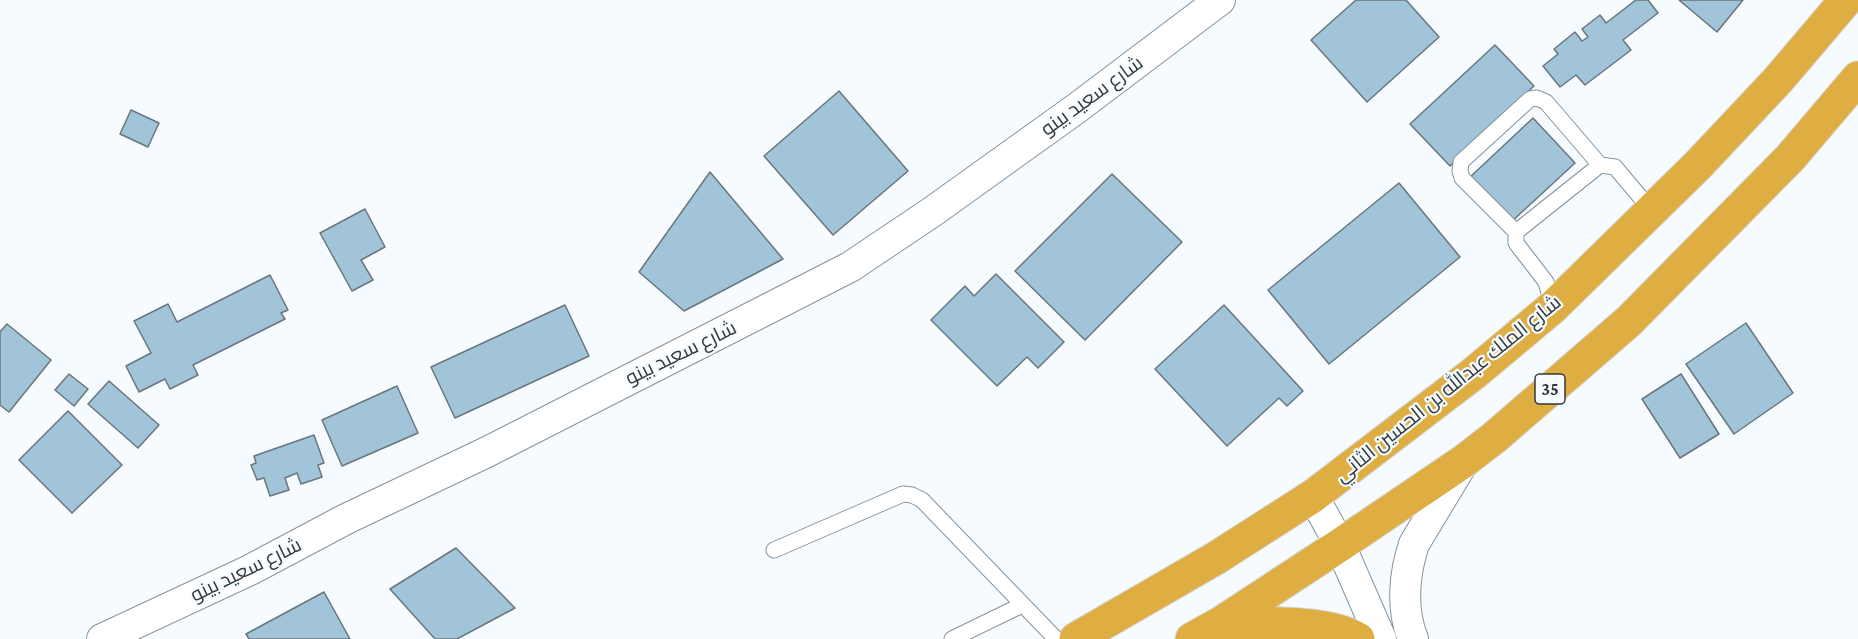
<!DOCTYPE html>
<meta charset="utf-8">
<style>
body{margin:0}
canvas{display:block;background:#f5fbff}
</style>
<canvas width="1858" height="639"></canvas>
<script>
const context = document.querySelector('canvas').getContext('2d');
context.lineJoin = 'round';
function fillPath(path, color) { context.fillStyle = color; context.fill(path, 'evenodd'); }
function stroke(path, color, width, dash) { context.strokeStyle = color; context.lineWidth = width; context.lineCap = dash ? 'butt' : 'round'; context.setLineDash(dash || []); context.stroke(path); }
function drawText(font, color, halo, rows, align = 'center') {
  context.font = font + ' "Crimson Pro",Cairo,serif'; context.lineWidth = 4.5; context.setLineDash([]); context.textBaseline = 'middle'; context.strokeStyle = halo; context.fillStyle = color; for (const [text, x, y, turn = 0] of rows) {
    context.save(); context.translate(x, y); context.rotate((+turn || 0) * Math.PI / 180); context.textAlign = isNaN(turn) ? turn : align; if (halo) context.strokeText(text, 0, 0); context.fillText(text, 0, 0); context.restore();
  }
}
const building = new Path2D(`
 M1356,0H1406L1439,37L1367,102L1311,40Z
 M1636,0H1648L1658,13L1623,40L1631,50L1585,85L1576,75L1560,87L1543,66L1558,54L1554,49L1575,32L1582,41L1588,37L1582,29L1600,15L1606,23Z
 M1679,0H1743L1717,32Z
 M1495,45L1534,86L1450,166L1410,124Z
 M839,91L908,171L833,235L764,156Z
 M131,110L159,123L148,147L120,134Z
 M1533,118L1575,163L1509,224L1468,179Z
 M710,172L783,259L684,311L639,272Z
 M1112,174L1182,242L1085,340L1015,271Z
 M1399,183L1460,257L1329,364L1268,290Z
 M365,209L385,247L361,260L373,280L352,291L320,233Z
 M996,274L1064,342L1038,368L1027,357L997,386L931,320L965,286L974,296Z
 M270,275L288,310L281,313L285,319L193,365L198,375L170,389L165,379L139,392L126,366L151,353L134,321L168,304L177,322Z
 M565,305L589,356L455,418L431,367Z
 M1224,305L1303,391L1287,406L1279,398L1227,446L1155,369Z
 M1746,323L1793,393L1734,434L1686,364Z
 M7,324L51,360L9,412L0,405V332Z
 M69,374L88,389L74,406L55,390Z
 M1681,374L1719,434L1680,458L1642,399Z
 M109,381L159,425L138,448L88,404Z
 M397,386L418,433L342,466L322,420Z
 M68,411L122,465L72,513L19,460Z
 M314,435L324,463L318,465L322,477L301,484L297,473L285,478L289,490L270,496L264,478L257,480L251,465L256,463L254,456Z
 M456,548L515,608L457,639H435L390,589Z
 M324,592L350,639H249L246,634Z`);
const service = new Path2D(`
 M1516,232L1462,178L1460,171L1461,162L1530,99L1537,98L1546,102L1600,165
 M1553,307L1546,282L1516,243V232L1600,165L1615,167L1652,211
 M774,550L903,494L912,495L922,500L1056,639
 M952,639L1022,605`);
const minor = new Path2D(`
 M1313,496L1340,545L1381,639
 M102,639L250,570L346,519L487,452L850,267L932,212L1077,108L1220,0
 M1413,639C1401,609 1404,574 1414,544L1464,461`);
const trunk = new Path2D(`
 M1221,623C1259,624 1327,620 1358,639
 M1076,639L1216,558L1313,496L1473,374L1553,307L1698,165L1778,80L1846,0
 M1192,639L1221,623L1340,545L1464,461L1495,437L1629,321L1790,158L1858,78`);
const shields = [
 [1550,389,30]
];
const shieldNames = [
 ["35",1550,389]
];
const streetNames = [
 ["شارع سعيد بينو",1092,96,-36],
 ["شارع سعيد بينو",681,353,-26],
 ["شارع الملك عبدالله بن الحسين الثاني",1448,389,-39],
 ["شارع سعيد بينو",246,570,-26]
];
fillPath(building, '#a1c4d8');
stroke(building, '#69767e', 1.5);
stroke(service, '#86939c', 17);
stroke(minor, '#86939c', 32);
stroke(trunk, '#d6d7d8', 35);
stroke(service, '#fff', 15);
stroke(minor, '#fff', 30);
stroke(trunk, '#deae42', 33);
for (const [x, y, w] of shields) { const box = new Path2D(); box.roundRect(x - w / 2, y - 15, w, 30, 4.5); context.fillStyle = '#f5fbff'; context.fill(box); stroke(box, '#33393c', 1.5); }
drawText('bold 18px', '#33393c', null, shieldNames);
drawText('20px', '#33393c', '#f5fbff', streetNames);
</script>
